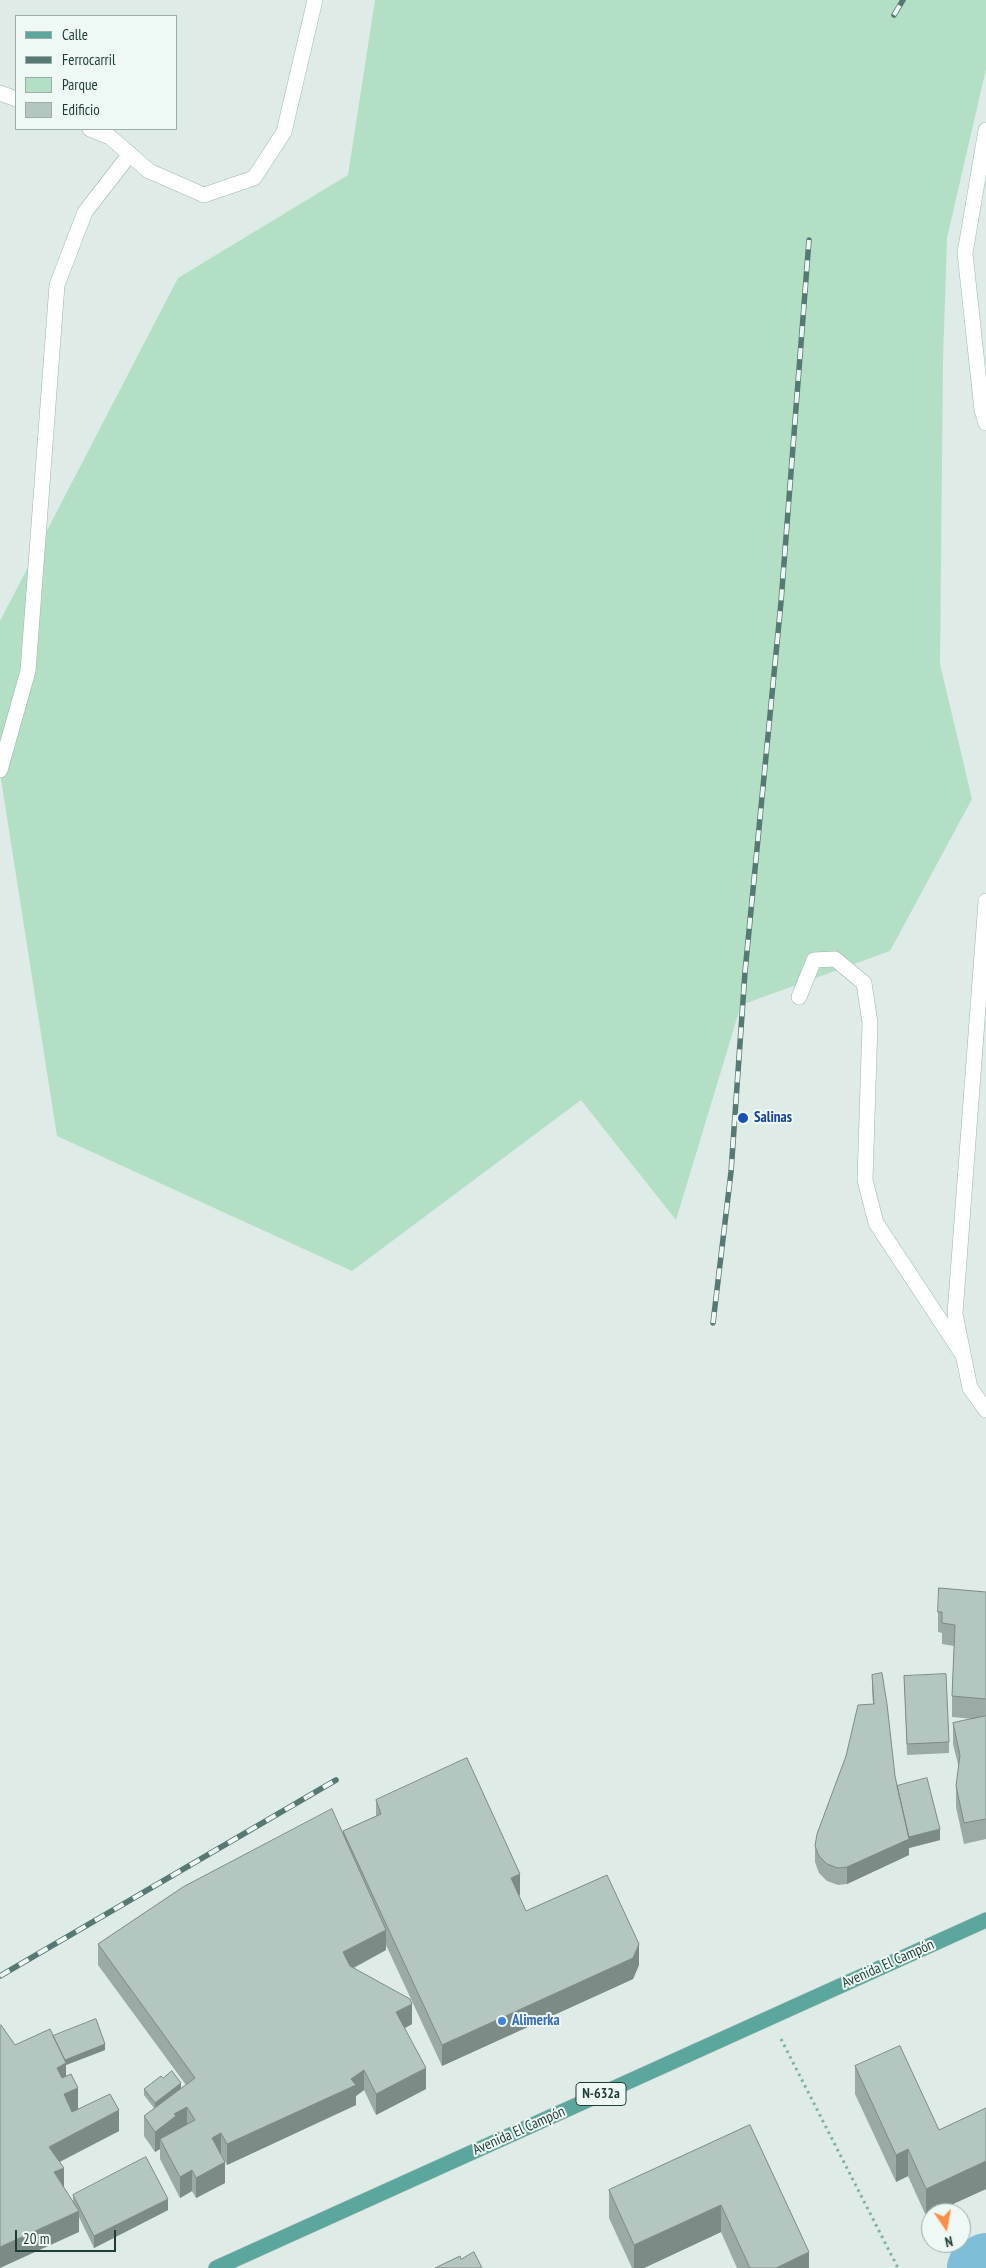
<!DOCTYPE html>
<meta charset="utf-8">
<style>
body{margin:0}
#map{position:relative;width:986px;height:2268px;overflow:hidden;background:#deebe7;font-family:"PT Sans Narrow",sans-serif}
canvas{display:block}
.legend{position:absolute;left:15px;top:15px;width:162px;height:115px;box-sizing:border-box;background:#eef8f4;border:1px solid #9aada9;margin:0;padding:6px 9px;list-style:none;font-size:15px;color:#1d3d38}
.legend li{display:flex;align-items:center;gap:10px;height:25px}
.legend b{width:25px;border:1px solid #9aada9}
.north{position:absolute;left:921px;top:2203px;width:50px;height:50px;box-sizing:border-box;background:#eef8f4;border:1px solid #9aada9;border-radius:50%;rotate:168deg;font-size:14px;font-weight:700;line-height:20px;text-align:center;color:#1d3d38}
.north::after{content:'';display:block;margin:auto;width:18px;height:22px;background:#ff8d48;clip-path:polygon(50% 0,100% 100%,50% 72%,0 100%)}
.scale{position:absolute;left:15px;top:2230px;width:101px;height:22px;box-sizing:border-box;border:2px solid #1d3d38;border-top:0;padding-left:6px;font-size:15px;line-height:18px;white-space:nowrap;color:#1d3d38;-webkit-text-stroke:4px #eef8f4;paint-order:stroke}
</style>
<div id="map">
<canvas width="986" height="2268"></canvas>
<ul class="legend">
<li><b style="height:6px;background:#5ca79d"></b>Calle</li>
<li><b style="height:6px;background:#577974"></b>Ferrocarril</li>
<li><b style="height:14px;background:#b3e0c5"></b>Parque</li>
<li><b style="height:14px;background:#b3c6c0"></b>Edificio</li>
</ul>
<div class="north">N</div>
<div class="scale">20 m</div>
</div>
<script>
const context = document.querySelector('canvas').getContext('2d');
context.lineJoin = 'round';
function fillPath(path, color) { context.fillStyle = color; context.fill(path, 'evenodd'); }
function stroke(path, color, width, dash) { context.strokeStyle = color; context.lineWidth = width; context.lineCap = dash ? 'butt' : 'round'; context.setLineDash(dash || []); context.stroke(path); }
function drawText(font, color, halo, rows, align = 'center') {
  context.font = font + ' "PT Sans Narrow",sans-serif'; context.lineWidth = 4; context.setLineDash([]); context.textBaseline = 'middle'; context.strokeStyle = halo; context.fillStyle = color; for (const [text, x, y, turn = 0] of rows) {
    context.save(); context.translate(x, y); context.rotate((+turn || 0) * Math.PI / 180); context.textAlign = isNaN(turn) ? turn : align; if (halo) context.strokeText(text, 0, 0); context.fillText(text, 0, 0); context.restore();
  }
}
const green = new Path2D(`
 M375,0H986V69L947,238L943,361L940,664L972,799L890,951L741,1005L676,1220L581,1100L352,1271L57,1136L0,773V621L178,278L348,175Z`);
const river = new Path2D(`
 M977,2268L986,2263`);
const path = new Path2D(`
 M781,2039L898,2268`);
const lane = new Path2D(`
 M799,997L814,960L835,959L864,983L870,1023L865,1180L876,1223L963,1355`);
const street = new Path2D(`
 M0,770L28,671L57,285L85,212L130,154
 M986,901L955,1314L970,1388L986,1410`);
const secondary = new Path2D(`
 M0,93L16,99
 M90,129L110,137L149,171L204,195L254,178L284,132L315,0
 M986,130L965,253L982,410L986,423`);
const primary = new Path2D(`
 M216,2268L986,1920`);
const rail = new Path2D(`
 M894,15L903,0
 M713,1323L731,1172L745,972L781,602L809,240
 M0,1976L336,1780`);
const wall = new Path2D(`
 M986,1592V1839L964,1844L956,1807V1786L959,1768L953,1744V1723L973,1719L952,1717V1696L954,1646L942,1644V1633L938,1632V1612Z
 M872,1675L897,1786L940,1840L909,1848V1855L847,1884L838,1885L827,1881L819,1873L815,1862V1846L873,1704L872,1691Z
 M904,1676L949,1742V1753L907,1755Z
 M376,1800L520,1895L518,1896L526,1911L639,1965L633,1979L442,2066L386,1945V1950L354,1968L412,2024L405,2028L426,2089L376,2115L364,2090L356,2096V2105L227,2165L221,2154L225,2183L196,2198L192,2191L180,2198L160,2159V2149L155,2152L144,2136V2116L154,2108L144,2095V2089L163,2078L181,2088L186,2085L98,1965V1944L343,1834V1831L376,1816Z
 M15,2045L105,2050L66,2065V2076L78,2109L119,2131L60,2162L64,2188L73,2202V2195L168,2210L94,2248L79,2217V2232Z
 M855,2066L939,2130L986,2189L933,2213H931V2214L926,2216L908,2176L896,2182L855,2094Z
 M750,2125L809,2268H737L721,2232L644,2268H632L609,2218V2190Z`);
const shadedWall = new Path2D(`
 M940,1829V1840L909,1848V1855L847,1884V1867L908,1837Z
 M520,1874V1895L511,1899V1878Z
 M386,1930V1950L343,1973V1952Z
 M639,1944V1965L633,1979L442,2066V2045Z
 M412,2004V2024L396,2033V2012Z
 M105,2044V2050L66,2065V2084L57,2088V2068L60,2061Z
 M426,2068V2089L376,2115V2094Z
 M364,2070V2090L356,2096V2105L227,2165V2144L351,2079Z
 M181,2083V2088L155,2109V2103Z
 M78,2088V2109L64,2115V2094Z
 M187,2107V2127L160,2139V2149L155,2152V2132L174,2114Z
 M119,2110V2131L49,2167V2147Z
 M221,2133V2154L212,2159V2138Z
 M908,2149V2176L896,2182V2155Z
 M986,2161V2189L933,2213H931V2214L926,2216V2189Z
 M225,2162V2183L196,2198V2178Z
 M64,2168V2188L54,2172Z
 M192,2170V2191L180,2198V2177Z
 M168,2199V2210L94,2248V2236Z
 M721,2205V2232L644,2268H634V2245Z
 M79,2211V2232L0,2268V2247Z
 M809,2252V2268H776Z`);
const building = new Path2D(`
 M939,1588L986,1592V1699L952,1696L955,1625L942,1623V1612H938Z
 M882,1673L887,1704L895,1776L909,1839L847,1867L838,1868L827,1864L819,1856L815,1846L817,1834L846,1756L858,1705L874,1704L872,1675Z
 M946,1674L949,1742L907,1744L904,1676Z
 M986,1716V1819L964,1823L956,1786L960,1755L953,1723Z
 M467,1758L520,1874L511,1878L526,1911L607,1875L639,1944L633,1958L442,2045L343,1831L381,1814L376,1800Z
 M927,1778L940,1829L909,1837L897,1786Z
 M332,1809L386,1930L343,1952L350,1966L410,1999L412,2004L396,2012L426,2068L376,2094L364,2070L351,2079L356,2085L227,2144L221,2133L212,2138L225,2162L196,2178L192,2170L180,2177L160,2139L195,2120L187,2107L174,2114L176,2116L155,2132L144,2116L195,2078L98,1944L183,1887Z
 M96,2019L105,2044L65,2060L53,2036Z
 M1,2025L15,2045L50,2029L66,2063L57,2068L62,2078L71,2074L78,2088L64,2094L72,2112L110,2094L119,2110L49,2147L64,2168L54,2172L79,2211L0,2247V2026Z
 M900,2046L939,2130L986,2108V2161L926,2189L908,2149L896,2155L855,2066Z
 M172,2071L181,2083L155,2103L144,2089L161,2076L163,2078Z
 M750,2125L809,2252L776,2268H750L721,2205L634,2245L609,2190Z
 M146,2157L168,2199L94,2236L73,2195Z
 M474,2252L482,2268H435L460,2256L461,2259Z`);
const markers = [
 [743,1118,6,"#1a4fb4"],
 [502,2021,5,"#3f7fe0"]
];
const shields = [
 [601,2094,50]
];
const shieldNames = [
 ["N-632a",601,2094]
];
const transitNames = [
 ["Salinas",754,1118]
];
const streetNames = [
 ["Avenida El Campón",888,1964,-24],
 ["Avenida El Campón",519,2131,-24]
];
const shopNames = [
 ["Alimerka",512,2021]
];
fillPath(green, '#b3e0c5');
stroke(river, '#7ebed8', 60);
stroke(lane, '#a0b3af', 16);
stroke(street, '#a0b3af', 16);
stroke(secondary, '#9bb9b2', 16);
stroke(primary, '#bbc5c3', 16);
stroke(path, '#7ab3a9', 3, [2.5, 4]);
stroke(lane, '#fff', 15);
stroke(street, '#fff', 15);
stroke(secondary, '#fff', 15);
stroke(primary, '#5ca79d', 15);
stroke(rail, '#577974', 5.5);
stroke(rail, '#eef8f4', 4, [11]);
fillPath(wall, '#9aaaa5');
fillPath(shadedWall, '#7d8b86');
fillPath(building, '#b3c6c0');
stroke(building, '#7d8b86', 1);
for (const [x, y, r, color] of markers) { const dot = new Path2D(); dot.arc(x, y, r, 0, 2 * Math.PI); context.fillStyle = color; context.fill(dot); stroke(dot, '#eef8f4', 2); }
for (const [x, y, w] of shields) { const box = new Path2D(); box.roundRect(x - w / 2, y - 11.5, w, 23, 4); context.fillStyle = '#eef8f4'; context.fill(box); stroke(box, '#1d3d38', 1); }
drawText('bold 14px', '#1d3d38', null, shieldNames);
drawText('bold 15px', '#164399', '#eef8f4', transitNames, 'left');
drawText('15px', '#1d3d38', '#eef8f4', streetNames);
drawText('bold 15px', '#366cbe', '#eef8f4', shopNames, 'left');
</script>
